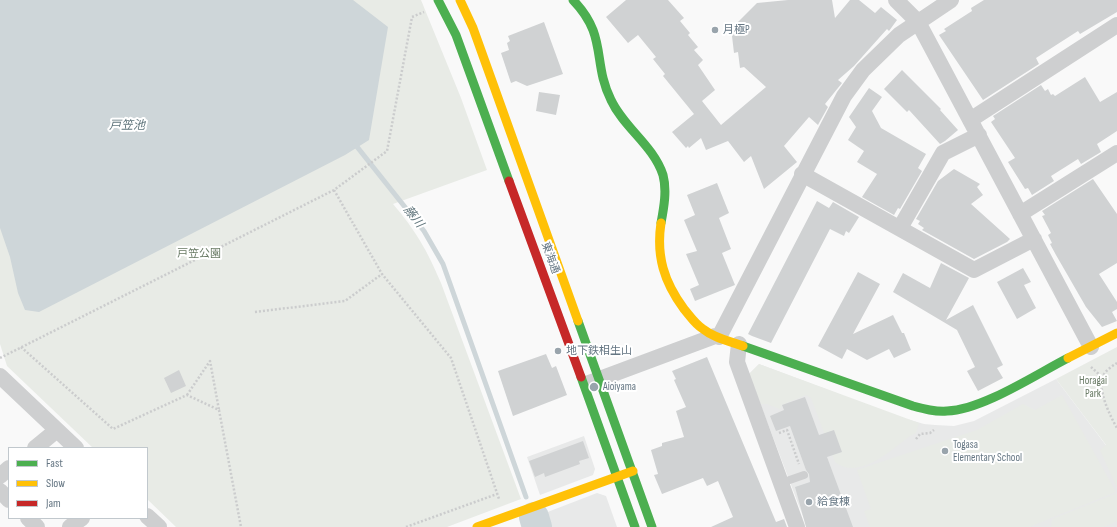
<!DOCTYPE html>
<meta charset="utf-8">
<style>
body{margin:0}
#map{position:relative;width:1117px;height:527px;overflow:hidden;background:#f9f9f9;font-family:"Sofia Sans Condensed",sans-serif}
canvas{display:block}
.legend{position:absolute;left:8px;top:447px;width:140px;height:72px;box-sizing:border-box;background:#fff;border:1px solid #c1c8cd;margin:0;padding:5px 7px;list-style:none;font-size:12px;color:#657683}
.legend li{display:flex;align-items:center;gap:8px;height:20px}
.legend b{width:20px;border:1px solid #c1c8cd}
</style>
<div id="map">
<canvas width="1117" height="527"></canvas>
<ul class="legend">
<li><b style="height:5px;background:#4caf50"></b>Fast</li>
<li><b style="height:5px;background:#ffc107"></b>Slow</li>
<li><b style="height:5px;background:#c62828"></b>Jam</li>
</ul>
</div>
<script>
const context = document.querySelector('canvas').getContext('2d');
context.lineJoin = 'round';
function fillPath(path, color) { context.fillStyle = color; context.fill(path, 'evenodd'); }
function stroke(path, color, width, dash) { context.strokeStyle = color; context.lineWidth = width; context.lineCap = dash ? 'butt' : 'round'; context.setLineDash(dash || []); context.stroke(path); }
function drawText(font, color, halo, rows, align = 'center') {
  context.font = font + ' "Sofia Sans Condensed","Noto Sans JP",sans-serif'; context.lineWidth = 4; context.setLineDash([]); context.textBaseline = 'middle'; context.strokeStyle = halo; context.fillStyle = color; for (const [text, x, y, turn = 0] of rows) {
    context.save(); context.translate(x, y); context.rotate((+turn || 0) * Math.PI / 180); context.textAlign = isNaN(turn) ? turn : align; if (halo) context.strokeText(text, 0, 0); context.fillText(text, 0, 0); context.restore();
  }
}
const built = new Path2D(`
 M759,364L900,417L924,424L935,425L954,426L974,421L1056,379L1117,460V527H807L749,374Z
 M584,436L595,469L593,475L540,495L527,457Z
 M597,493L606,496L617,527H550L545,513Z`);
const green = new Path2D(`
 M0,0H421L461,98L487,170L393,204C416,231 427,250 441,283L521,499L447,527H176L147,499V448H93L7,366L0,344Z
 M1117,347V488L1100,450L1106,445L1056,379Z
 M759,364L919,423L916,433L910,436C891,450 859,481 835,462L811,398L806,395L782,405L780,409L767,404H761L749,374Z
 M1062,395L1116,492L1029,527H870L864,511L871,509L857,470L977,430L1023,404L1035,410Z
 M1117,493V521L1104,527H1051L1052,519Z`);
const water = new Path2D(`
 M0,0H353L388,27L369,140L345,155L39,312L25,310L18,293L10,257L0,228Z`);
const stream = new Path2D(`
 M354,143L424,231L443,264L526,497`);
const river = new Path2D(`
 M534,517L537,527`);
const building = new Path2D(`
 M626,0H668L684,18L680,21L690,33L688,35L698,47L694,50L703,60L698,65L715,90L702,101L721,125L766,87L744,67L740,68L738,52L734,53L732,36L728,32L757,3L788,0H832L835,18L850,0H859L875,13L881,7L897,20L889,31L887,29L854,66L838,80L842,83L825,104L828,107L819,123L818,125L809,117L784,146L797,162L764,189L751,156L744,162L728,141L706,150L701,138L689,148L688,146L686,148L672,132L694,114L663,76L665,74L653,59L656,57L638,35L628,43L606,17Z
 M984,0H1117V12L1080,34L1078,31L1036,58L1039,64L983,100L939,35L946,31L944,29L972,11L971,8Z
 M544,22L563,74L527,86L516,81L511,83L501,53L509,50L507,43L510,41L508,36Z
 M902,70L941,109L940,110L958,130L945,141L940,144L909,110L907,112L884,89Z
 M1085,77L1100,102L1117,92V131L1097,144L1101,152L1081,164L1078,159L1051,176L1054,181L1032,195L1028,188L1025,189L1008,162L1015,158L991,122L995,119L993,116L1041,85L1045,91L1048,89L1051,95L1053,94L1055,96Z
 M869,88L882,97L872,111L881,128L926,154L918,168L922,171L900,209L898,208L894,215L862,197L877,174L857,162L864,151L848,140L856,127L849,117Z
 M539,92L560,95L556,115L536,111Z
 M954,169L980,184L977,187L983,195L971,204L1010,239L1007,242L974,259L922,230L924,228L918,224L920,221L916,219L938,181Z
 M1093,179L1117,214V263L1099,274L1117,302V309L1112,312L1117,321L1102,327L1086,307L1056,255L1050,244L1052,243L1048,235L1051,233L1042,216L1045,215L1042,211Z
 M717,183L729,213L719,218L731,249L722,253L735,285L695,301L690,289L699,285L686,254L697,251L684,220L695,215L687,195Z
 M817,201L829,208L833,202L859,217L849,233L846,231L844,236L830,229L771,343L752,336L748,334Z
 M941,263L969,278L946,320L973,305L1003,365L997,368L1003,378L978,391L967,371L975,367L957,330L893,292L903,273L930,288Z
 M1023,268L1031,282L1024,285L1036,308L1017,319L997,282Z
 M858,272L880,284L853,334L893,315L902,333H904L911,350L894,358L889,349L867,360L847,349L842,359L818,346Z
 M546,354L552,368L556,366L567,395L513,416L498,371Z
 M707,357L776,522L784,519L787,527H711L733,517L718,481L707,486L703,478L662,494L654,475L658,474L651,450L662,446V443L684,437L676,411L686,407L674,380L676,379L672,371Z
 M179,370L186,386L171,393L164,378Z
 M805,397L819,435L834,430L842,452L827,457L853,527H806L795,487L810,482L809,474L806,470L790,426L776,431L770,416L784,410L782,405Z
 M583,441L589,458L579,461L580,464L545,477L544,473L535,477L529,461Z`);
const path = new Path2D(`
 M334,190L382,274L451,358L499,499
 M255,312L345,301L382,274
 M21,347L113,429L187,395L219,410L241,527
 M0,358L334,190L387,151L412,17L424,12
 M1117,363C1112,366 1105,371 1103,376C1097,389 1110,416 1117,428
 M1091,367L1102,377
 M187,395L210,361L219,410
 M779,433L787,430L799,464
 M916,439L920,434L930,433L934,430
 M406,527L497,494`);
const lane = new Path2D(`
 M781,483L804,475`);
const street = new Path2D(`
 M896,0L918,22L1091,347
 M970,120L1117,25
 M802,174L974,270L1034,239
 M1020,214L1117,153
 M900,228L943,153L979,135
 M719,337L844,96L863,70L899,35L951,0
 M739,344L737,362L797,527
 M0,376L76,448
 M589,383L715,336
 M35,448L57,430
 M0,476L9,468
 M0,491L9,500
 M147,516L159,527
 M28,518L37,527
 M70,527L82,518`);
const fast = new Path2D(`
 M438,0L456,35L509,181
 M573,0C608,36 592,62 611,100C624,128 653,145 663,175C667,190 664,207 661,223
 M578,321L652,527
 M743,346L913,406C924,409 935,412 947,411C982,410 1035,375 1068,358
 M581,377L635,527`);
const slow = new Path2D(`
 M460,0L473,28L578,321
 M661,223C656,256 664,282 684,309C690,316 695,324 703,329C714,338 729,341 743,346
 M1068,358L1117,333
 M477,527L633,471`);
const jam = new Path2D(`
 M509,181L581,377`);
const markers = [
 [715,30,4,"#99a4ac"],
 [558,351,4,"#99a4ac"],
 [594,387,5,"#99a4ac"],
 [945,451,4,"#99a4ac"],
 [809,502,4,"#99a4ac"]
];
const poiNames = [
 ["月極P",723,30],
 ["地下鉄相生山",566,351],
 ["Aioiyama",603,387],
 ["Togasa",953,445],
 ["Elementary School",953,458],
 ["給食棟",817,502]
];
const parkNames = [
 ["戸笠公園",199,254],
 ["Horagai",1093,381],
 ["Park",1093,394]
];
const streetNames = [
 ["東海通",550,258,70]
];
const waterNames = [
 ["戸笠池",127,126],
 ["藤川",413,217,52]
];
fillPath(built, '#e8e9e9');
fillPath(green, '#e8ebe6');
fillPath(water, '#ced6d9');
stroke(stream, '#ced6d9', 5);
stroke(river, '#ced6d9', 30);
fillPath(building, '#d0d2d3');
stroke(path, '#cbcccd', 2.5, [2, 2]);
stroke(lane, '#cecfd0', 8);
stroke(street, '#cecfd0', 16);
stroke(fast, '#4caf50', 9);
stroke(slow, '#ffc107', 9);
stroke(jam, '#c62828', 9);
for (const [x, y, r, color] of markers) { const dot = new Path2D(); dot.arc(x, y, r, 0, 2 * Math.PI); context.fillStyle = color; context.fill(dot); stroke(dot, '#fff', 1.5); }
drawText('11px', '#657683', '#fff', poiNames, 'left');
drawText('11px', '#687a64', '#fff', parkNames);
drawText('11px', '#657683', '#fff', streetNames);
drawText('italic 12px', '#60757c', '#fff', waterNames);
</script>
